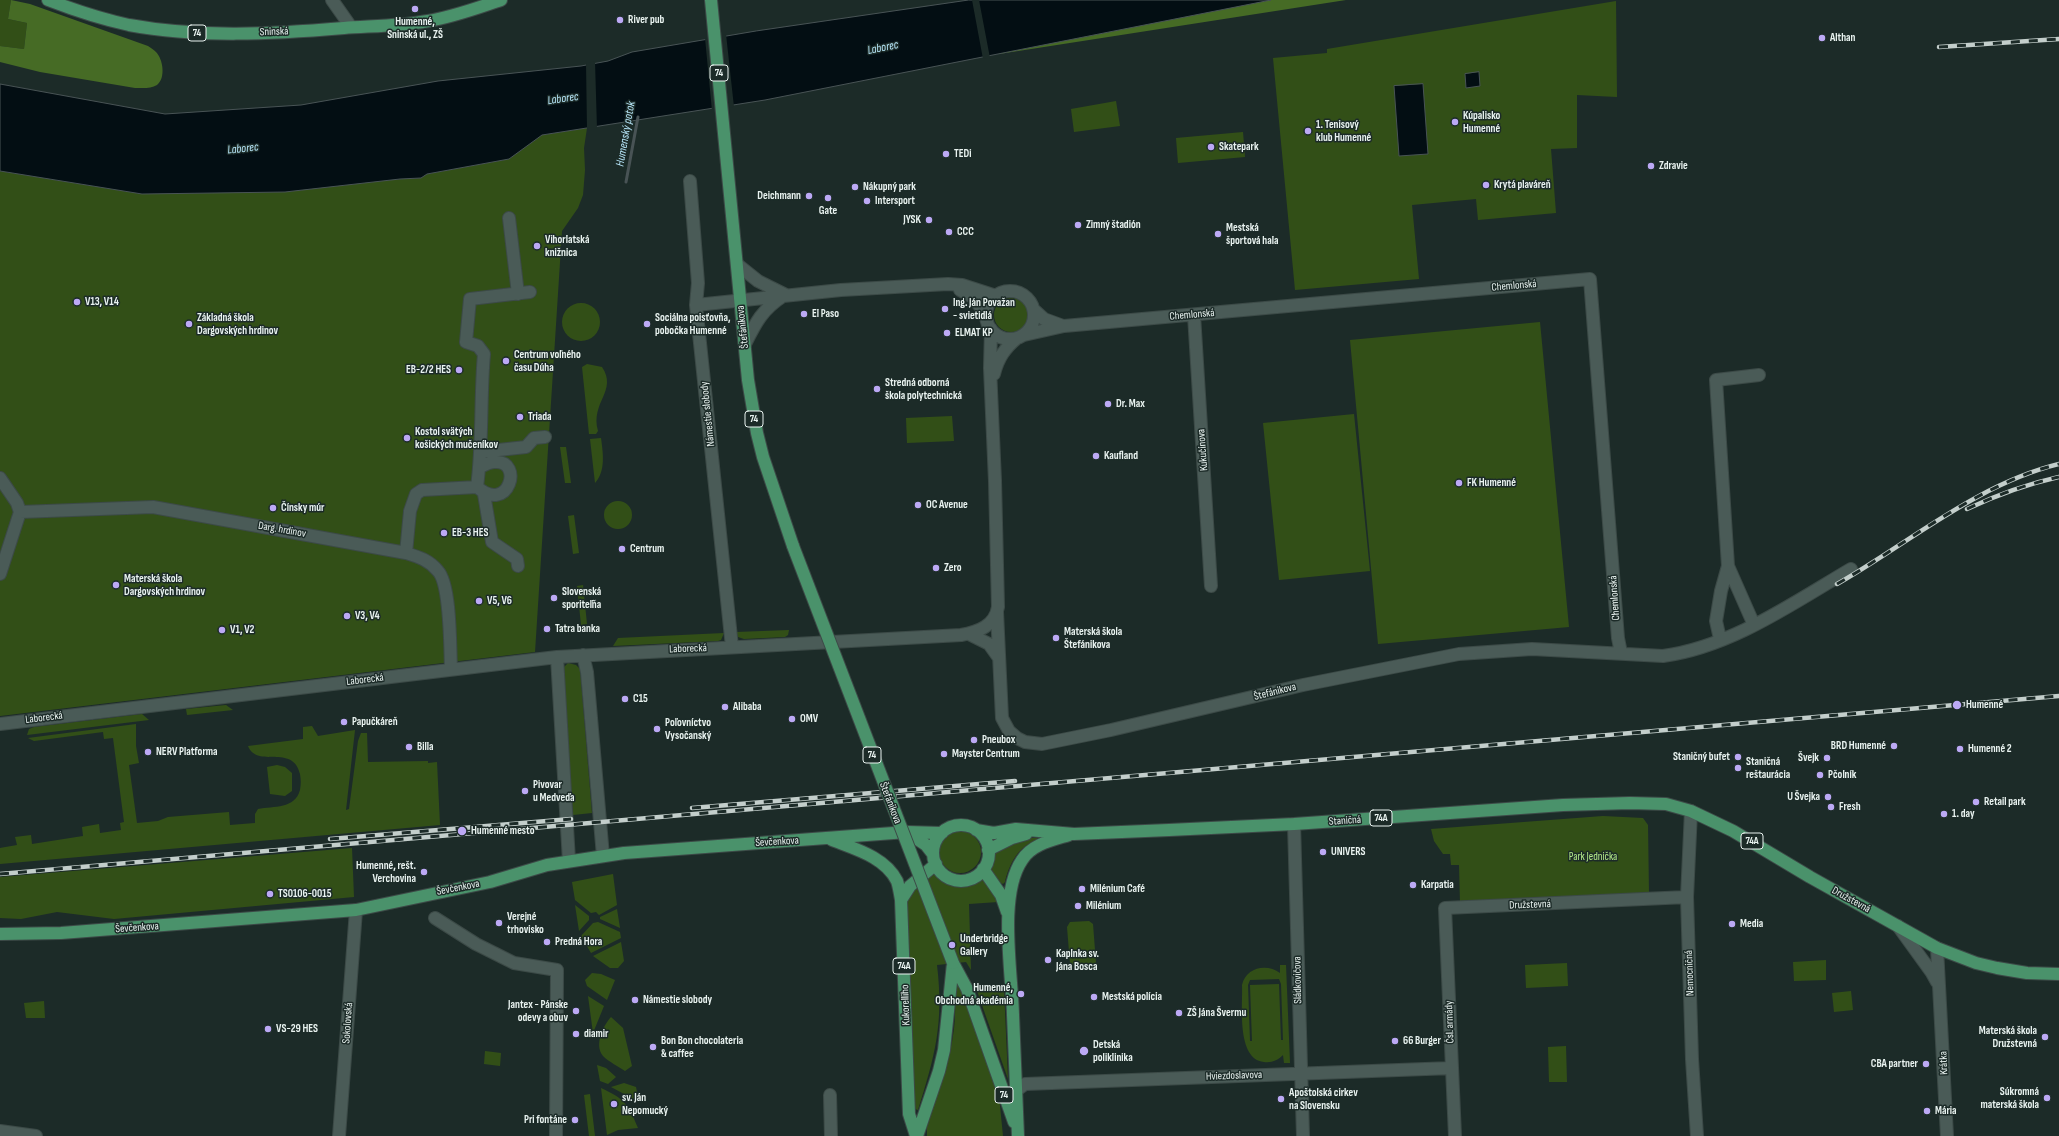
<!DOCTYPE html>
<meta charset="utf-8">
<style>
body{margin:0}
canvas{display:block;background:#1c2b28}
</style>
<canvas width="2059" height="1136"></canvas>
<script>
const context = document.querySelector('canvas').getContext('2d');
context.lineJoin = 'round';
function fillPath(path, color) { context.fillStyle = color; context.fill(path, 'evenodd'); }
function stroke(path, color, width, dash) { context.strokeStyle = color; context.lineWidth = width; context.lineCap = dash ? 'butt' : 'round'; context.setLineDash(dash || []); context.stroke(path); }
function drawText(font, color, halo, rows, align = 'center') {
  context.font = font + ' "Sofia Sans Condensed",sans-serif'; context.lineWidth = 3; context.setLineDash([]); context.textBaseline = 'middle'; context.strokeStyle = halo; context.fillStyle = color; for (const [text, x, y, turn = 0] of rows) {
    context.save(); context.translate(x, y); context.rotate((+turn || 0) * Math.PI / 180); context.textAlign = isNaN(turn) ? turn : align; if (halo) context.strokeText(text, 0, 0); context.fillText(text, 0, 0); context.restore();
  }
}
const green = new Path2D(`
 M0,0H11L8,19L27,23L24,49L0,46Z
 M1616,1L1617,97L1577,95V148L1551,149L1556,213L1478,220L1476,199L1412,205L1419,279L1295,290L1273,58L1327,53V49Z
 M1116,101L1120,126L1074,132L1071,109Z
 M587,128L584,148L585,170L583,195L578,208L562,231L535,652L0,716V171L142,194L421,178L427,174L509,159L542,135Z
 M1243,132L1245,157L1178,163L1176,138Z
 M994 315a17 17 0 1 1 34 0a17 17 0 1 1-34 0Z
 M562 322a19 19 0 1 1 38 0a19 19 0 1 1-38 0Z
 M1540,322L1569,627L1378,644L1350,340Z
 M587,364L602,367C618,391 590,402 598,431L596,434H589L582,367Z
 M1354,414L1370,571L1279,580L1263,423Z
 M952,416L954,441L907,443L906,418Z
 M601,438C603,453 606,471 595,483L590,439Z
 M560,447H566L571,483H565Z
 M604 515a14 14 0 1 1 28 0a14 14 0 1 1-28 0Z
 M574,515L579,553L573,554L568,516Z
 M583,585L587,624L581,625L577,586Z
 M789,630L788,635L785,637L744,639L738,637L736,632Z
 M724,633L721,640L718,641L613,646L618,638Z
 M568,663L576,665L580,669L592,813L573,815L562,669Z
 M226,705L233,710L187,715L186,709Z
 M142,714L149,720L27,735L29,729L34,727Z
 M136,724V746L139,763L129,765L137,823L158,821L168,817L229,812L230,825L255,823V814L258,809C274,806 295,809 300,790C301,784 301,780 300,774C293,743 257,769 248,746L303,739V727L312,726L318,736L355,730L346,810L349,809L358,741L361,733H367L368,762L428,761V763L437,762L440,825L0,864V848L17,845L15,837L31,835L32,844L83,836L82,827L99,824L100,833L121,830L120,823L124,822L113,738L104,739L103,732L34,741L28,738Z
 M277,765L285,767L292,773V791L285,796L270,794L267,767Z
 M1603,816L1643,818L1648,825L1649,894L1460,903L1459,865H1451L1450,854H1443L1434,841L1431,829Z
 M939 852a21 21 0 1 1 42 0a21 21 0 1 1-42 0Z
 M1028,838H1037V842C1019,843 1008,867 1005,882L1003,884C997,881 995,879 991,873C978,853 1016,842 1028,838Z
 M352,848L354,897L114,919L57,912L21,919L0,918V877Z
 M935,872C947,885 966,888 981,876L990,886L998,902L969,904L971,970L966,962L937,965C944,1024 935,1055 918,1110L915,1109L907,900L914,888Z
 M613,874L617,905L599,915L596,912L591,913L575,900L572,882Z
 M575,905L589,916V920L579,931Z
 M617,909L620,928L600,919V917Z
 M1089,921L1093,924L1096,963L1092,967L1074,968L1070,964L1067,927L1070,922Z
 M598,922L620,932L621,938L591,953L581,936L593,923Z
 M621,942L624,961L618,968H610L593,956Z
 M1826,960V980L1794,981L1793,962Z
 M1567,963L1568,986L1526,988L1525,965Z
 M1280,965H1286L1290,1063H1284L1283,1055C1278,1060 1272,1063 1264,1062C1236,1059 1243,1005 1242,985C1246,967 1267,963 1280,973ZM1279,979L1281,984L1283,1040H1281L1279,984L1250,985L1252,1041H1250L1248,985L1250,980Z
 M592,973L601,974L615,980L607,1000L587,986L585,980Z
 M957,978L999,1096L1003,1136H927V1127C937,1095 950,1062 954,1029C956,1012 955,996 955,979Z
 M976,988L1004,989L1008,1079Z
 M1851,991L1853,1010L1834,1012L1832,993Z
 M588,996L604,1006L593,1033Z
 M44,1001L45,1018H26L24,1003Z
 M611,1017L623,1028L632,1066L625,1071C618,1066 609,1062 603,1056C594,1045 603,1026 611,1017Z
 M1566,1046L1567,1082H1549L1548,1047Z
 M485,1051L501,1053L500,1066L484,1064Z
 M597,1065L606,1068L616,1077L608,1084L600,1081Z
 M624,1083L636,1087L639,1102L611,1087Z
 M601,1088C625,1099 628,1104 638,1128L618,1130L607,1135Z
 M590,1094L595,1136H589L584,1095Z`);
const forest = new Path2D(`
 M11,0L30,4L148,46C151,48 154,50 156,52C163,59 166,78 157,85C151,89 142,88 135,88L40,72L0,62V46L24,49L27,23L8,19Z
 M984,0H1346L999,54Z`);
const water = new Path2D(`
 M969,0H1271L765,100L542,135L509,159L427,174L421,178L400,179L285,192L142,194L0,171V84L165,114L301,105L438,81L581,66L608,61L632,52L756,31Z
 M1479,72L1480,86L1466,88L1465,74Z
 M1423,84L1428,154L1399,156L1394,86Z`);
const pier = new Path2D(`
 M972,0H979L990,58L983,59Z
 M726,34L734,107L712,111L705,38Z
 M595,61L597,129L587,130L586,63Z`);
const stream = new Path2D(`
 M626,182L638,117`);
const minor = new Path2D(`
 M332,0L351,27
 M690,181L698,283L696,305L732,647
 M509,218L518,294
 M738,265L758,281L786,295
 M960,290L973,297L986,315
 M986 315a24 24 0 1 1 48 0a24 24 0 1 1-48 0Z
 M696,305L841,290L948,284L962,285L996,296
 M1033,309L1044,319L1063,326
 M1194,315L1211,586
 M1024,335L1064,326L1590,279L1618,638L1621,653
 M745,344C756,322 762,310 783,296
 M994,374C998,358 1005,348 1017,338
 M480,452L526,447L534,438L545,437
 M0,478L17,503L20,512L0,574
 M477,487C509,515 524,460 495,462C490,462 484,465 480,467
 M484,494L492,542L517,559L518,566
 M20,512L153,507L406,553C419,557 429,560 438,571C451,585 450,649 451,669
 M406,553L410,511L416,494L422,490L477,487C483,443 480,398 484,354L478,346L466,342L470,299L530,292
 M997,612L1002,718L1009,731L1017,738L1025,742L1042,744L1111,730L1303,685L1459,654L1532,649L1663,656C1731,647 1793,603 1851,569
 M1754,625L1728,566L1716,380L1759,375
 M969,634L989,644L999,658
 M1720,639L1716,621L1721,591L1728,566
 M583,655L587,672L603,856
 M557,657L569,861
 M0,724L557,657L961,635C978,632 995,626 998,607L995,481L990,368L991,329
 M1691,811L1687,897L1692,1059L1697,1136
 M1294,824L1303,1136
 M435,918L476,944L514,963L557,970L556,1136
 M1898,926L1932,973L1937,982
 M1937,948L1947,1136
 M1017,1090L1025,1084L1452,1068
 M830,1095L831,1136
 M0,1131L36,1136
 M339,1136L356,910
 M1455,1136L1445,908L1687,897`);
const major = new Path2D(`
 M48,0C74,10 101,19 129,25C199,38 273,34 344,28C372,26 400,26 428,21C453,17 477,8 501,0
 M711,0L748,380L757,433L763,457L793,546
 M933 853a28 28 0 1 1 56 0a28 28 0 1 1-56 0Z
 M976,830L994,833L1016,829L1074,834L1169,830L1294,824L1563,805L1630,803L1666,804L1691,811L1733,831L1810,877L1937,948L1976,963L1997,968L2027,973L2059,974
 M908,833L926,845L933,854
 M832,840C855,849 885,857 897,881C899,887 900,894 901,900L909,1114L916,1136
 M988,850L1012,838L1026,834
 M983,869L1001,895L1007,912
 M901,900L910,886L936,864
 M0,934L61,933L356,910L490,882L547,865L624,853L907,832L942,833
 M953,963L967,989L1014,1122
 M917,1136L939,1071L944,1050L953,963
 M1018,1136C1016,1096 1015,1055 1013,1015C1012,973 998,895 1022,860C1032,844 1053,840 1069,835`);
const rail = new Path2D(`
 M1939,47L2059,39
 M1967,509C1997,495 2027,484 2059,477
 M1837,584C1909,543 1977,484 2059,464
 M692,808L1015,781
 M330,839L571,819
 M0,874L2059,696`);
const majorBridge = new Path2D(`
 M793,546L953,963`);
const markers = [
 [415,9,4,"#bca9f5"],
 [620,20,4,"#bca9f5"],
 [1822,38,4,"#bca9f5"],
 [1455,122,4,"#bca9f5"],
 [1308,131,4,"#bca9f5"],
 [1211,147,4,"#bca9f5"],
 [946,154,4,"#bca9f5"],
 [1651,166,4,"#bca9f5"],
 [1486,185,4,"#bca9f5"],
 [855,187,4,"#bca9f5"],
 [809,196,4,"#bca9f5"],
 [828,198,4,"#bca9f5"],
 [867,201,4,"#bca9f5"],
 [929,220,4,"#bca9f5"],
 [1078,225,4,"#bca9f5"],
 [949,232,4,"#bca9f5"],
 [1218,234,4,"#bca9f5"],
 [537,246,4,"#bca9f5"],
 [77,302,4,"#bca9f5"],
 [945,309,4,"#bca9f5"],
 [804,314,4,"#bca9f5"],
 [189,324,4,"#bca9f5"],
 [647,324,4,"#bca9f5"],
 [947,333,4,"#bca9f5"],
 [506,361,4,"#bca9f5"],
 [459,370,4,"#bca9f5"],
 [877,389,4,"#bca9f5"],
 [1108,404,4,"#bca9f5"],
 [520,417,4,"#bca9f5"],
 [407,438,4,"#bca9f5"],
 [1096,456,4,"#bca9f5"],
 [1459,483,4,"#bca9f5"],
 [918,505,4,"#bca9f5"],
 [273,508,4,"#bca9f5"],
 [444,533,4,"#bca9f5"],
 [622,549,4,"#bca9f5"],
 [936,568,4,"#bca9f5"],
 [116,585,4,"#bca9f5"],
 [554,598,4,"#bca9f5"],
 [479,601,4,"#bca9f5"],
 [347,616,4,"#bca9f5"],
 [547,629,4,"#bca9f5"],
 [222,630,4,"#bca9f5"],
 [1056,638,4,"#bca9f5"],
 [625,699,4,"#bca9f5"],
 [1957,705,5,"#bca9f5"],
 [725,707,4,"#bca9f5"],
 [792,719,4,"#bca9f5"],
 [344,722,4,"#bca9f5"],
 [657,729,4,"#bca9f5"],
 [974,740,4,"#bca9f5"],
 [1894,746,4,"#bca9f5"],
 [409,747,4,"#bca9f5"],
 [1960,749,4,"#bca9f5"],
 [148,752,4,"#bca9f5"],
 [944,754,4,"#bca9f5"],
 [1738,757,4,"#bca9f5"],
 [1827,758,4,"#bca9f5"],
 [1738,768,4,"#bca9f5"],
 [1820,775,4,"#bca9f5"],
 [525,791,4,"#bca9f5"],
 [1828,797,4,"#bca9f5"],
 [1976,802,4,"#bca9f5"],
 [1831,807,4,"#bca9f5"],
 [1944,814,4,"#bca9f5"],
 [462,831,5,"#bca9f5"],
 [1323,852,4,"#bca9f5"],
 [424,872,4,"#bca9f5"],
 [1413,885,4,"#bca9f5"],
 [1082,889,4,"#bca9f5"],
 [270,894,4,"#bca9f5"],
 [1078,906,4,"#bca9f5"],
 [499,923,4,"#bca9f5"],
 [1732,924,4,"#bca9f5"],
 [547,942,4,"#bca9f5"],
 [952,945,4,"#bca9f5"],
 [1048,960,4,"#bca9f5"],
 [1021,994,4,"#bca9f5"],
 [1094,997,4,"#bca9f5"],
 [635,1000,4,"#bca9f5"],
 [576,1011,4,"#bca9f5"],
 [1179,1013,4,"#bca9f5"],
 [268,1029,4,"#bca9f5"],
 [576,1034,4,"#bca9f5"],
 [2045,1037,4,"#bca9f5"],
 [1395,1041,4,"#bca9f5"],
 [653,1047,4,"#bca9f5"],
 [1084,1051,5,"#bca9f5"],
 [1926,1064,4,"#bca9f5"],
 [2047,1098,4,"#bca9f5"],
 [1281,1099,4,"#bca9f5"],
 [614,1104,4,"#bca9f5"],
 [1927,1111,4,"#bca9f5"],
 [575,1120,4,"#bca9f5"]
];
const shields = [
 [197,33,18],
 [719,73,18],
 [754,419,18],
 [872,755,18],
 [1381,818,22],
 [1752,841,22],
 [904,966,22],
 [1004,1095,18]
];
const shieldNames = [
 ["74",197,33],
 ["74",719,73],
 ["74",754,419],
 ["74",872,755],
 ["74A",1381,818],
 ["74A",1752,841],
 ["74A",904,966],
 ["74",1004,1095]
];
const poiNames = [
 ["River pub",628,20],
 ["Humenné,",415,22,"center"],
 ["Sninská ul., ZŠ",415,35,"center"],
 ["Althan",1830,38],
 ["Kúpalisko",1463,116],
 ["Humenné",1463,129],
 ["1. Tenisový",1316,125],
 ["klub Humenné",1316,138],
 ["Skatepark",1219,147],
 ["TEDi",954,154],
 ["Zdravie",1659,166],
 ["Krytá plaváreň",1494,185],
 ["Nákupný park",863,187],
 ["Deichmann",801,196,"right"],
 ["Intersport",875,201],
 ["Gate",828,211,"center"],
 ["JYSK",921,220,"right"],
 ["Zimný štadión",1086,225],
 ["Mestská",1226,228],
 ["športová hala",1226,241],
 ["CCC",957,232],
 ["Vihorlatská",545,240],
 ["knižnica",545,253],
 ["V13, V14",85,302],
 ["Ing. Ján Považan",953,303],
 ["- svietidlá",953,316],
 ["El Paso",812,314],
 ["Základná škola",197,318],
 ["Dargovských hrdinov",197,331],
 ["Sociálna poisťovňa,",655,318],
 ["pobočka Humenné",655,331],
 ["ELMAT KP",955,333],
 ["Centrum voľného",514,355],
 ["času Dúha",514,368],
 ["EB-2/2 HES",451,370,"right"],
 ["Stredná odborná",885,383],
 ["škola polytechnická",885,396],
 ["Dr. Max",1116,404],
 ["Triada",528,417],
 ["Kostol svätých",415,432],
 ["košických mučeníkov",415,445],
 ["Kaufland",1104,456],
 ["FK Humenné",1467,483],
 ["OC Avenue",926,505],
 ["Čínsky múr",281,508],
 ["EB-3 HES",452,533],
 ["Centrum",630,549],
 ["Zero",944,568],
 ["Materská škola",124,579],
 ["Dargovských hrdinov",124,592],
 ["Slovenská",562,592],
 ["sporiteľňa",562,605],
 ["V5, V6",487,601],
 ["V3, V4",355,616],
 ["Tatra banka",555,629],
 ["V1, V2",230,630],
 ["Materská škola",1064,632],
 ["Štefánikova",1064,645],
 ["C15",633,699],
 ["Humenné",1966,705],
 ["Alibaba",733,707],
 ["OMV",800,719],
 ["Papučkáreň",352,722],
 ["Poľovníctvo",665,723],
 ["Vysočanský",665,736],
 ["Pneubox",982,740],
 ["BRD Humenné",1886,746,"right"],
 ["Billa",417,747],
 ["Humenné 2",1968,749],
 ["NERV Platforma",156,752],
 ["Mayster Centrum",952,754],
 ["Staničný bufet",1730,757,"right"],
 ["Švejk",1819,758,"right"],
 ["Staničná",1746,762],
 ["reštaurácia",1746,775],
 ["Pčolník",1828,775],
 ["Pivovar",533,785],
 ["u Medveďa",533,798],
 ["U Švejka",1820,797,"right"],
 ["Retail park",1984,802],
 ["Fresh",1839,807],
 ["1. day",1952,814],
 ["Humenné mesto",471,831],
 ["UNIVERS",1331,852],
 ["Humenné, rešt.",416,866,"right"],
 ["Verchovina",416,879,"right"],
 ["Karpatia",1421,885],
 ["Milénium Café",1090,889],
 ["TS0106-0015",278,894],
 ["Milénium",1086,906],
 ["Verejné",507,917],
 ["trhovisko",507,930],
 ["Media",1740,924],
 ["Underbridge",960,939],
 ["Gallery",960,952],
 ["Predná Hora",555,942],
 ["Kaplnka sv.",1056,954],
 ["Jána Bosca",1056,967],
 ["Humenné,",1013,988,"right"],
 ["Obchodná akadémia",1013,1001,"right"],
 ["Mestská polícia",1102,997],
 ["Námestie slobody",643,1000],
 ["Jantex - Pánske",568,1005,"right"],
 ["odevy a obuv",568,1018,"right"],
 ["ZŠ Jána Švermu",1187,1013],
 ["VS-29 HES",276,1029],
 ["Materská škola",2037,1031,"right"],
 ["Družstevná",2037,1044,"right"],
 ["diamir",584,1034],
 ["Bon Bon chocolateria",661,1041],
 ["& caffee",661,1054],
 ["66 Burger",1403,1041],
 ["Detská",1093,1045],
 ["poliklinika",1093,1058],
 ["CBA partner",1918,1064,"right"],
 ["Súkromná",2039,1092,"right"],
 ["materská škola",2039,1105,"right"],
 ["Apoštolská cirkev",1289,1093],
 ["na Slovensku",1289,1106],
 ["sv. Ján",622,1098],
 ["Nepomucký",622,1111],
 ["Mária",1935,1111],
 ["Pri fontáne",567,1120,"right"]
];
const streetNames = [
 ["Sninská",274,32,-2],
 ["Chemlonská",1514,286,-5],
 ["Chemlonská",1192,315,-5],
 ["Štefánikova",743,327,-96],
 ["Námestie slobody",708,414,-96],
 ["Kukučínova",1203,450,-94],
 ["Darg. hrdinov",282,530,10],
 ["Chemlonská",1615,598,-94],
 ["Laborecká",688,649,-2],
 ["Laborecká",365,680,-7],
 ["Štefánikova",1275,692,-14],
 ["Laborecká",44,718,-7],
 ["Štefánikova",890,803,69],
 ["Staničná",1345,821,-4],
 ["Ševčenkova",777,842,-3],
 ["Ševčenkova",458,888,-11],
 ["Družstevná",1851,900,29],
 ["Družstevná",1530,905,-2],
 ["Ševčenkova",137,928,-4],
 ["Nemocničná",1690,973,-92],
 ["Sládkovičova",1298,980,-91],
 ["Kukorelliho",906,1005,-92],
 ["Čsl. armády",1450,1022,-92],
 ["Sokolovská",348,1023,-86],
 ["Krátka",1944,1063,-92],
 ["Hviezdoslavova",1234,1076,-2]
];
const parkNames = [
 ["Park Jednička",1593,857]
];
const waterNames = [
 ["Laborec",883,48,-11],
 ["Laborec",563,99,-8],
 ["Humenský potok",626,134,-80],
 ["Laborec",243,149,-6]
];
fillPath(green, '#324f17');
fillPath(forest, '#466b25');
fillPath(water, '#030e13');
stroke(water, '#485355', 1);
fillPath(pier, '#1c2b28');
stroke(stream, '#485355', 3);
stroke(minor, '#3c4a47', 14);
stroke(major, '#3c4a47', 14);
stroke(minor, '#4a5b57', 12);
stroke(major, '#4a926b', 12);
stroke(rail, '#c3cecb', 4.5);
stroke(rail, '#1c2b28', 3, [9]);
stroke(majorBridge, '#3c4a47', 14, []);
stroke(majorBridge, '#4a926b', 12);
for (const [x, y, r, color] of markers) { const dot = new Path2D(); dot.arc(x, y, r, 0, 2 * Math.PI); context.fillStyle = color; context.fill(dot); stroke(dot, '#1c2b28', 1.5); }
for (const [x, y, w] of shields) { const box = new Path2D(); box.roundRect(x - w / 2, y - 8, w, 16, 3); context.fillStyle = '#1c2b28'; context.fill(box); stroke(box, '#e9f3f0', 1); }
drawText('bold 10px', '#e9f3f0', null, shieldNames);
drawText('bold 11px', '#e9f3f0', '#1c2b28', poiNames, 'left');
drawText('11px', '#e9f3f0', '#1c2b28', streetNames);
drawText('11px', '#b4ea89', '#1c2b28', parkNames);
drawText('italic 12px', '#b7e6f9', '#1c2b28', waterNames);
</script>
